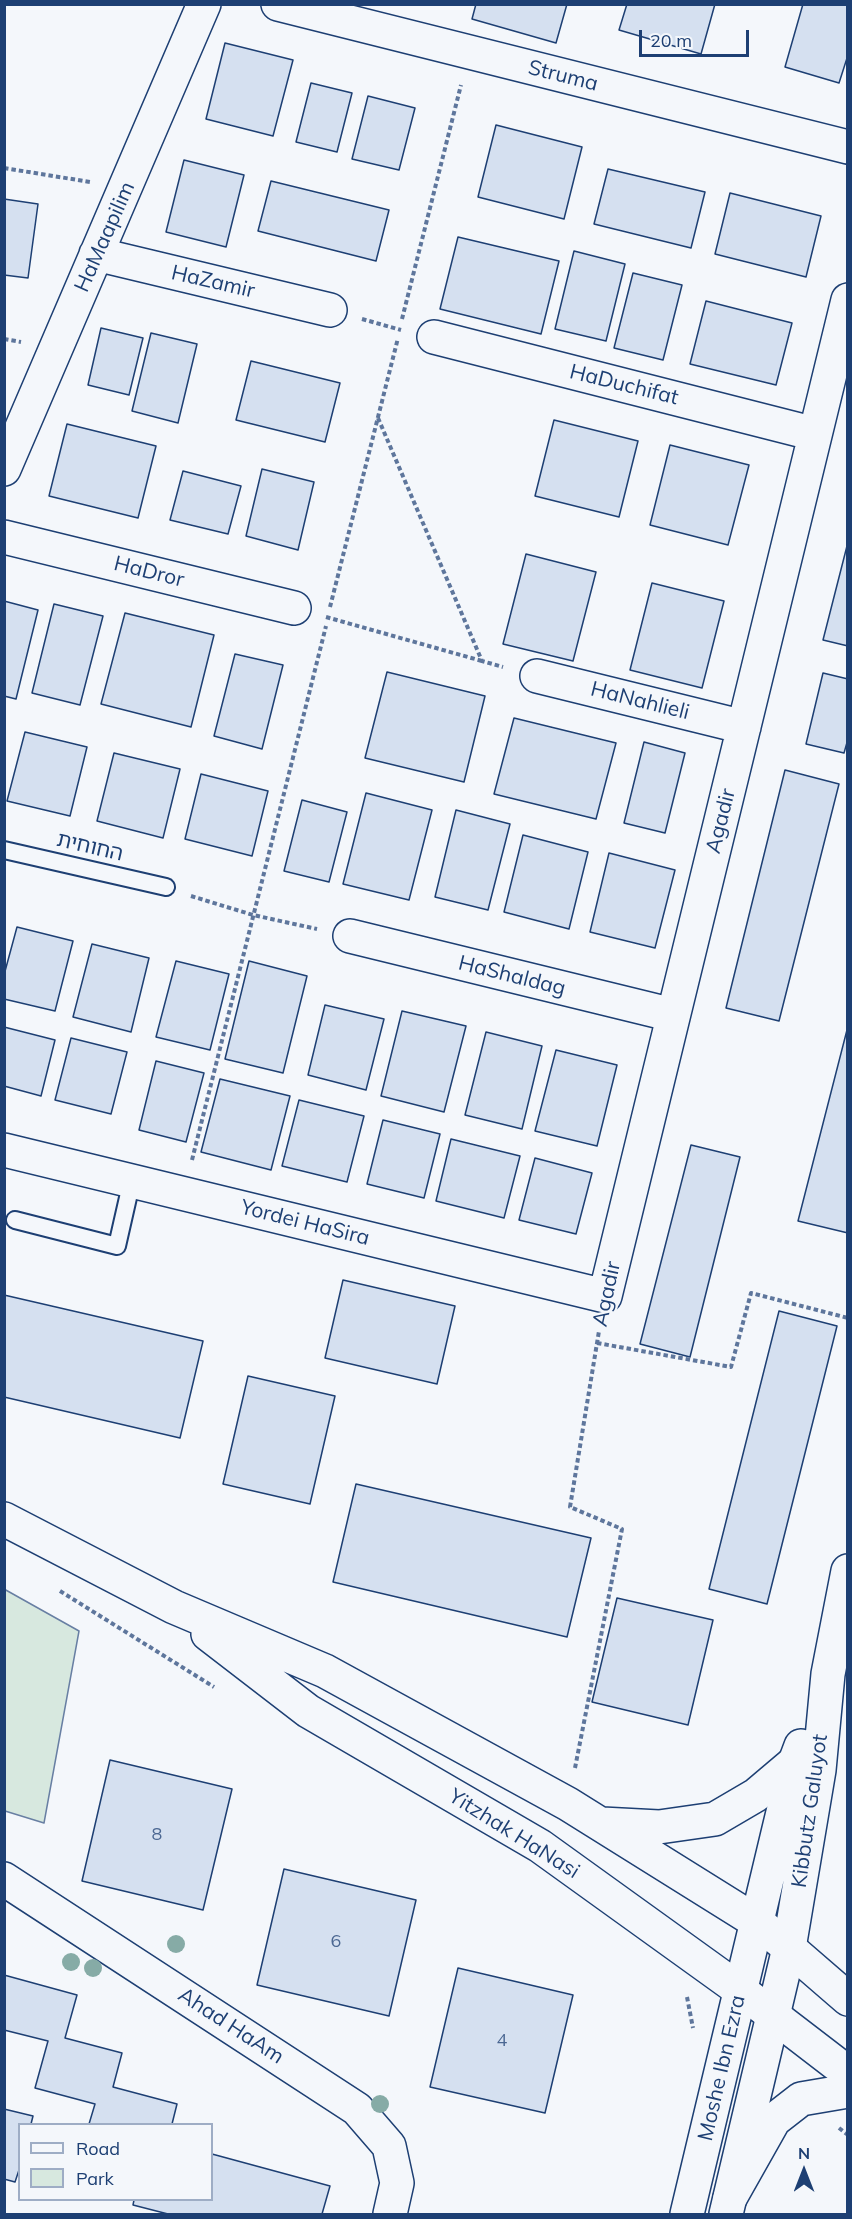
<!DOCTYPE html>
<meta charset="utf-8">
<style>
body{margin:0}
#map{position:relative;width:852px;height:2219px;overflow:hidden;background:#f4f7fb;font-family:Mulish,sans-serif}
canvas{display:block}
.frame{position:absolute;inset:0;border:6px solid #1d3f73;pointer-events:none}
.legend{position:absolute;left:18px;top:2123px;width:195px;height:78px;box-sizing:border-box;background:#f4f7fb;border:2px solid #9eadc5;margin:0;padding:8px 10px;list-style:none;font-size:18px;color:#1d3f73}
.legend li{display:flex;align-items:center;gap:12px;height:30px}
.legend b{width:30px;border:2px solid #9eadc5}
.north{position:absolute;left:774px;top:2141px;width:60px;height:60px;-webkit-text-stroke:4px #f4f7fb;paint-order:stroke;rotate:0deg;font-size:16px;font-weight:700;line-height:24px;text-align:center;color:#1d3f73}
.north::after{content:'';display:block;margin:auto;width:21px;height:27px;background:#1d3f73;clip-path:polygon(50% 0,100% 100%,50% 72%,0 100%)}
.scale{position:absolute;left:639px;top:30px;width:110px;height:27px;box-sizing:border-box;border:3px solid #1d3f73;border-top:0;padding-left:8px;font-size:18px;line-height:21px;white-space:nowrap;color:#1d3f73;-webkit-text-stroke:4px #f4f7fb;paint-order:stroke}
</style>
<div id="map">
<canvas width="852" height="2219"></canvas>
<div class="frame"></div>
<ul class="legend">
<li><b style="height:8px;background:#f4f7fb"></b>Road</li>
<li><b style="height:16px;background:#d7e8df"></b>Park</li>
</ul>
<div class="north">N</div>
<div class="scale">20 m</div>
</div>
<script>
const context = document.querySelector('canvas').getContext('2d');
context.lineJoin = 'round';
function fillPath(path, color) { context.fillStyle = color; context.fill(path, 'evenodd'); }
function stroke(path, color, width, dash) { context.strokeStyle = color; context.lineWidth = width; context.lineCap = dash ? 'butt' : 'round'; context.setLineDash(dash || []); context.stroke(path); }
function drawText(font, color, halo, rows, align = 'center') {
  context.font = font + ' Mulish,"Noto Sans Hebrew",sans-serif'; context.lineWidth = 4.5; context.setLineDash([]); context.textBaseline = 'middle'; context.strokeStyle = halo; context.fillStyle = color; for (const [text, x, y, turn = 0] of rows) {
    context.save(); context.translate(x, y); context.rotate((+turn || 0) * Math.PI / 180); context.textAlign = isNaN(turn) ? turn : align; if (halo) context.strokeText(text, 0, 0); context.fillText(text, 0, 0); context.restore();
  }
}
const green = new Path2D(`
 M4,1589L79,1631L44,1823L5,1811Z`);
const building = new Path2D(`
 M476,4H567L556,43L472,19Z
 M627,4H715L701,54L619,30Z
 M803,4H848V55L839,83L785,67Z
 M225,43L293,60L273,136L206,119Z
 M311,83L352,93L337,152L296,142Z
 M368,96L415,108L399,170L352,159Z
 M496,125L582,147L564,219L478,197Z
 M184,160L244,175L226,247L166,232Z
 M608,169L705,192L691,248L594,224Z
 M271,181L389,210L376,261L258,231Z
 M730,193L821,216L806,277L715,254Z
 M4,199L38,204L28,278L4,275Z
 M458,237L559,261L541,334L440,309Z
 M574,251L625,264L606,341L555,329Z
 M633,273L682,285L663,360L614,348Z
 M706,301L792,323L776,385L690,364Z
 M101,328L143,338L129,395L88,385Z
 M151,333L197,344L178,423L132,411Z
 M251,361L340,383L325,442L236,420Z
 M554,420L638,441L619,517L535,496Z
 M67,424L156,446L138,518L49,496Z
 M670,445L749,465L728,545L650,525Z
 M262,469L314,482L298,550L246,536Z
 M183,471L241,486L228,534L170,520Z
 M848,542V646L823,640Z
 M526,554L596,572L573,661L503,644Z
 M652,583L724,601L702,688L630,670Z
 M4,601L38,610L16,699L4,696Z
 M54,604L103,616L80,705L32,693Z
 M125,613L214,635L191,727L101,704Z
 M235,654L283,665L262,749L214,736Z
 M387,672L485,696L464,782L365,758Z
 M823,673L848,679V739L844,753L806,744Z
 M514,718L616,743L596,819L494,794Z
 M25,732L87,747L70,816L7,801Z
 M644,742L685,753L665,833L624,823Z
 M114,753L180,769L163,838L97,821Z
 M785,770L839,784L779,1021L726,1008Z
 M201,774L268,791L252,856L185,839Z
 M366,793L432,810L409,900L343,884Z
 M302,800L347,812L329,882L284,871Z
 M456,810L510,824L488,910L435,897Z
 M523,835L588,852L569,929L504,912Z
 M609,853L675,870L655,948L590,932Z
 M17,927L73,941L55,1011L4,999V975Z
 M92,944L149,958L131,1032L73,1017Z
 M176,961L229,974L210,1050L156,1037Z
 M249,961L307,976L283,1073L225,1059Z
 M325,1005L384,1019L366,1090L308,1075Z
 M402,1011L466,1026L444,1112L381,1096Z
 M848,1026V1233L798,1221Z
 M4,1027L55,1040L41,1096L4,1086Z
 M486,1032L542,1046L522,1129L465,1115Z
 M71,1038L127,1052L111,1114L55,1100Z
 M556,1050L617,1065L597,1146L535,1131Z
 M156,1061L204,1073L186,1142L139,1130Z
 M220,1079L290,1096L271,1170L201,1152Z
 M299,1100L364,1116L347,1182L282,1166Z
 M383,1120L440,1134L424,1198L367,1184Z
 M451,1139L520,1156L504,1218L436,1201Z
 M691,1145L740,1157L690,1357L640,1344Z
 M535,1158L592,1173L576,1234L519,1220Z
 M343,1280L455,1306L437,1384L325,1358Z
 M4,1295L203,1341L180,1438L4,1397Z
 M779,1311L837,1326L767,1604L709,1589Z
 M248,1376L335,1396L310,1504L223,1484Z
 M356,1484L591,1538L567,1637L333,1582Z
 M617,1598L713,1620L688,1725L592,1702Z
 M110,1760L232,1789L203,1910L82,1881Z
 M284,1869L416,1900L389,2016L257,1985Z
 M458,1968L573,1995L545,2113L430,2087Z
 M4,1975L77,1995L65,2038L122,2053L113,2087L177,2104L172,2124H89L95,2104L35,2088L48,2041L4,2030Z
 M4,2109L33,2116L31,2124H20V2167L15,2182L4,2179Z
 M212,2154L330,2186L322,2214H168L133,2205L134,2200H212Z`);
const path = new Path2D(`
 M4,168L90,182
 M362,319L401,330
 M402,319L461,85
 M4,339L21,342
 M378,418L482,661L503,667
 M330,607L398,338
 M326,617L482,661
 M191,896L253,915L317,929
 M192,1160L326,626
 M597,1343L731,1367L751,1293L848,1318
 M60,1591L214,1687
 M575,1768L622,1529L570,1507L599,1331
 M687,1997L693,2028
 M839,2128L848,2135`);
const service = new Path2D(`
 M4,850L166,887
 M15,1220L117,1246L132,1180`);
const minor = new Path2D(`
 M278,4L848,147
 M96,254L330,310
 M434,337L815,434
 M4,469L204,4
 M4,537L294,608
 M537,676L744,727
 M350,936L673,1015
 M4,1150L605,1296L848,300
 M4,1879L357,2109L389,2146L397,2183L390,2214`);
const tertiary = new Path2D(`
 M687,2214L795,1762L801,1746
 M726,2214L789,1948L819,1770L828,1674L848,1571`);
const secondary = new Path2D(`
 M4,1519L174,1607L325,1671L568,1804L757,1922L789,1948L848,1999
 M208,1634L308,1711L540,1846L740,1990L848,2073
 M602,1824L659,1827L715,1819L756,1795L795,1762
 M730,2198L774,2120L801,2099L848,2091`);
const trees = [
 [176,1944],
 [71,1962],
 [93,1968],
 [380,2104]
];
const numberNames = [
 ["8",157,1835],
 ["6",336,1942],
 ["4",502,2041]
];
const streetNames = [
 ["Struma",563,76,14],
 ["HaMaapilim",105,237,-66],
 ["HaZamir",213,282,13],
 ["HaDuchifat",624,385,14],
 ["HaDror",149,572,14],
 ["HaNahlieli",640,701,14],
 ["Agadir",721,821,-76],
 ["החוחית",90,847,13],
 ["HaShaldag",512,976,14],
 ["Yordei HaSira",305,1223,14],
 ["Agadir",607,1294,-78],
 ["Kibbutz Galuyot",810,1811,-82],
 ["Yitzhak HaNasi",514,1834,32],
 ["Ahad HaAm",231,2026,33],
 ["Moshe Ibn Ezra",722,2068,-77]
];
fillPath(green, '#d7e8df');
stroke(green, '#687fa3', 1.5);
fillPath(building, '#d5e0f0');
stroke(building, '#1d3f73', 1.5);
stroke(service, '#1d3f73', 20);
stroke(minor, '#1d3f73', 36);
stroke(tertiary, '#1d3f73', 36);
stroke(secondary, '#1d3f73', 36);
stroke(path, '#5e769c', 4, [4.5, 3]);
stroke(service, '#f4f7fb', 16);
stroke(minor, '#f4f7fb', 33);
stroke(tertiary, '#f4f7fb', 33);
stroke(secondary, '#f4f7fb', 33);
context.fillStyle = '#86aba6';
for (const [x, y] of trees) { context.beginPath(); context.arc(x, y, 9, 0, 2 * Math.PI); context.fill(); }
drawText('18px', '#4b6792', null, numberNames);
drawText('21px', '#1d3f73', '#f4f7fb', streetNames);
</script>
